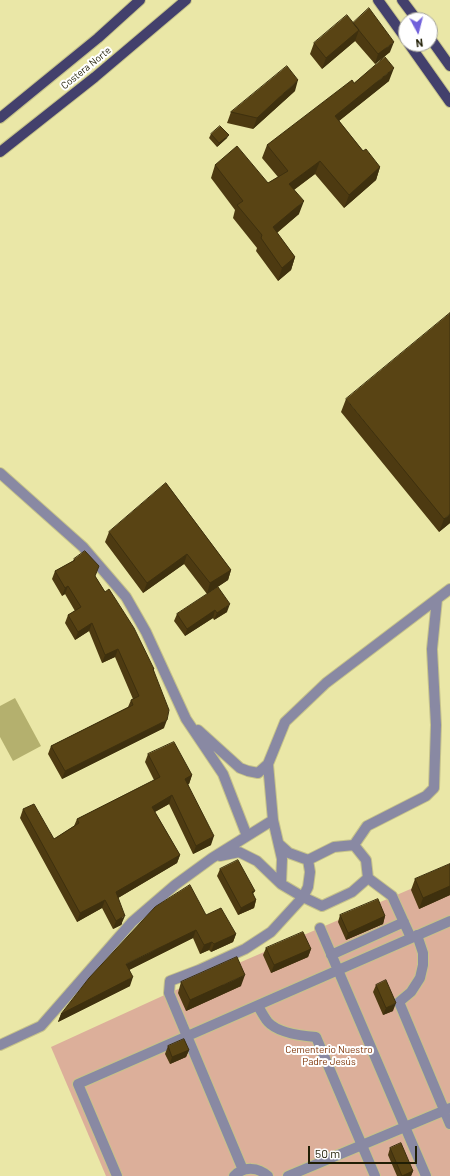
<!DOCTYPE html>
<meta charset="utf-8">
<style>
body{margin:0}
#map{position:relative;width:450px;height:1176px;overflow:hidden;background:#eae7a7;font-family:Barlow,sans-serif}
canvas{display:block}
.north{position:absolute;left:398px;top:12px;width:40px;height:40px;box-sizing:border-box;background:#fff;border:1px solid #a6a59b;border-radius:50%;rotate:173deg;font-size:11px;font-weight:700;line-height:16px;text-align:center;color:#201e05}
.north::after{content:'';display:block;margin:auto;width:14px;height:18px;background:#7060da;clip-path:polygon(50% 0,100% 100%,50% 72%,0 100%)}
.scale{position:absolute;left:308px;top:1146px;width:109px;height:18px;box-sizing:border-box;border:2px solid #201e05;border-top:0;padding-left:5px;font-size:12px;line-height:14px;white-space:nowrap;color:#201e05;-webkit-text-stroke:3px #fff;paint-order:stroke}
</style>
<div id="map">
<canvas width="450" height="1176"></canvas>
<div class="north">N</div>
<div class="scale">50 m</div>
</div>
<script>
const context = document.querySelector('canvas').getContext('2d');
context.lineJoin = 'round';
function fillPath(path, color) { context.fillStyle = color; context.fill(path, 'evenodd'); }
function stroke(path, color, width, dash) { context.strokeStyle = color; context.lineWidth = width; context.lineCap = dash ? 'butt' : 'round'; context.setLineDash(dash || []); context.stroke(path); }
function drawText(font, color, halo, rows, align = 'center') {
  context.font = font + ' Barlow,sans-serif'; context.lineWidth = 4; context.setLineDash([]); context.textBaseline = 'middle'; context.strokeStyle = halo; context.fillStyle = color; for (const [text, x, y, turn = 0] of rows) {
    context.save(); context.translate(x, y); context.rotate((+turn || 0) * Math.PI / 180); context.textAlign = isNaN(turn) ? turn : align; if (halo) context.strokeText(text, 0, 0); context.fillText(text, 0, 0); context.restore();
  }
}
const green = new Path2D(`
 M450,872V1176H106L51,1047L169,993Z`);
const water = new Path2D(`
 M15,698L41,746L13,761L0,737V706Z`);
const minor = new Path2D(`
 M0,473L83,547L126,597L146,632L186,719L223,774L247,836
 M198,730L240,768L248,771L258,773L268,764
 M279,844L289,853L308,860
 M354,845L366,860L368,878L392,896L411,938
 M220,856L239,852L257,861L281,884
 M368,878L352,892L322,906L303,897L281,884L282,859L273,820L268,764L285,722L326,683L450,589
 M320,928L426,1176
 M417,935L423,953V965L420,978L411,992L399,1002L450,1124
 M331,955L404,922
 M258,1006C261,1011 264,1017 268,1022C278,1033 303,1036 316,1037L375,1176
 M0,1045L41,1026L132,922L175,885L212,858L273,820
 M243,1170L169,993L170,981L199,970L245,949L271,932L303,897L308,887L310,872L308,860L334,847L354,845L367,826L426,796L434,788L436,725L432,649L437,599
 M117,1176L78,1084L450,921
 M234,1176C244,1166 258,1167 268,1176
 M288,1176L450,1108`);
const major = new Path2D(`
 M378,0L406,39
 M402,0L417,20
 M430,38L450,66
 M409,44L450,102
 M0,118L98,38L140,0
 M0,152L95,77L186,0`);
const wall = new Path2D(`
 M353,23L390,52L375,64L355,41L322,69L310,54L314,43Z
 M389,81L339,121L363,151L380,167L376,180L344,208L315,174L294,190L299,214L277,233L295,257L291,270L278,281L256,251L257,248L233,218L235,210L211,178L215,165L268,183L278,177L262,158L267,145L354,83Z
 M295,91L253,129L227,123L231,112Z
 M211,134L227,138L217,147L209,138Z
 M346,399L450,523L439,532L341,412Z
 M166,483L231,570L228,580L207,594L184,564L143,593L105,542L109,532Z
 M74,559L95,576L154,669V671L164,728L62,779L48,754L51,746L128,707L131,700L133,699L115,657L102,663L89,631L75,640L65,623L68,615L75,611L65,594L62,596L52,579L55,571L73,561Z
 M218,587L227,612L214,620L213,618L185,636L174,621L177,614Z
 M148,754L192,775L189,784H188L211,845L193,854L169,804L155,812L180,855L177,863L118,898L122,924L121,925L113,929L102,908L77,922L20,818L23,809L54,839L74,826L77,819L154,780L145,762Z
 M450,864V895L419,909L411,890L415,879Z
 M220,869L255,891L253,894L256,900L254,908L238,915L217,876Z
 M206,915L236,934L233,942L211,952L209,950L200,954L193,938L129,970L130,986L58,1022L61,1014Z
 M340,915L385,916L383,924L346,940L338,922Z
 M266,948L311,949L308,957L271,973L263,955Z
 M181,982L241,986L186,1011L178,993Z
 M376,985L393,1011L383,1015L373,992Z
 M168,1046L189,1050L186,1057L170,1064L165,1054Z
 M390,1148L413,1171L411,1176H397L388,1155Z`);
const shadedWall = new Path2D(`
 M359,30L355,41L322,69L326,58Z
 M394,42L390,52L375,64L378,54Z
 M394,68L389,81L330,128L335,116Z
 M298,80L295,91L253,129L257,118Z
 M229,135L227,138L217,147L219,143Z
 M320,161L315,174L284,197L289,184Z
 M380,167L376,180L344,208L349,195Z
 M304,201L299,214L268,240L273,227Z
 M295,257L291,270L278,281L282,268Z
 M450,514V523L439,532L444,519Z
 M187,554L184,564L143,593L147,583Z
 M231,570L228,580L207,594L210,583Z
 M68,586L65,594L62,596L65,588Z
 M230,604L227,612L214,620L217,613Z
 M215,610L213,618L185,636L187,629Z
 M92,623L89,631L75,640L78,632Z
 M118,649L115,657L102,663L105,655Z
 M167,720L164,728L62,779L65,771Z
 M192,775L189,784L182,787L185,779Z
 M172,795L169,804L149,815L152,807Z
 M214,836L211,845L193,854L196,846Z
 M180,855L177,863L113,901L116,892Z
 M450,886V895L419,909L423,898Z
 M105,900L102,908L77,922L80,913Z
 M256,900L254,908L238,915L241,908Z
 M125,916L121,925L113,929L116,921Z
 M385,916L383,924L346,940L348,933Z
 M196,930L193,938L123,973L126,964Z
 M236,934L233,942L211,952L214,944Z
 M212,942L209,950L200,954L204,945Z
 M311,949L308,957L271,973L274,965Z
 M245,975L241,986L186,1011L190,1000Z
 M133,977L130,986L58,1022L61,1014Z
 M396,1003L393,1011L383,1015L386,1008Z
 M189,1050L186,1057L170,1064L172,1057Z
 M413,1171L411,1176H402Z`);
const building = new Path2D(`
 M369,8L394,42L378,54L353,23Z
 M347,15L359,30L326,58L314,43Z
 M385,57L394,68L335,116L363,151L366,149L380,167L349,195L320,161L289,184L304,201L273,227L295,257L282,268L261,238L262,235L237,205L243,201L215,165L237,146L268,183L288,171L267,145L352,80L354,83Z
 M287,66L298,80L257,118L231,112Z
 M220,126L229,135L219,143L211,134Z
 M450,313V514L444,519L346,399Z
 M166,483L231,570L210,583L187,554L147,583L109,532Z
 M85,551L99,566L95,576L105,592L109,589L134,628L154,669H153L169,710L167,720L65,771L51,746L133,705L131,700L139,696L118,649L105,655L92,623L78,632L68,615L81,607L68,586L65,588L55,571L75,560L74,559Z
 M218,587L230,604L217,613L215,610L187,629L177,614Z
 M174,742L192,775L185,779L214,836L196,846L172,795L152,807L180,855L116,892L125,916H124L116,921L105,900L80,913L23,809L34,804L54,839L79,823L77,819L160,777L148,754Z
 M238,860L255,891L252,892L256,900L241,908L220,869Z
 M450,864V886L423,898L415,879Z
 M190,885L206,915L221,908L236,934L214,944L212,942L204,945L196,930L126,964L133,977L61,1014L89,978L155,907Z
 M378,899L385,916L348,933L340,915Z
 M303,932L311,949L274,965L266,948Z
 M237,957L245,975L190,1000L181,982Z
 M386,980L396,1003L386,1008L376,985Z
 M184,1039L189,1050L172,1057L168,1046Z
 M401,1143L413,1171L402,1176L390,1148Z`);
const streetNames = [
 ["Costera Norte",86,68,-39]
];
const parkNames = [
 ["Cementerio Nuestro",329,1050],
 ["Padre Jesús",329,1062]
];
fillPath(green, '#dcaf9a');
fillPath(water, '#b4b06e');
stroke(minor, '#c6c38a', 12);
stroke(major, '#c6c38a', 12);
stroke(minor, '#8989a3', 10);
stroke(major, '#43406c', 10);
fillPath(wall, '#4d3a11');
fillPath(shadedWall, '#3e300e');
fillPath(building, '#594414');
stroke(building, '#3e300e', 1);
drawText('10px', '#201e05', '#fff', streetNames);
drawText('10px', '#7b2f00', '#fff', parkNames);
</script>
